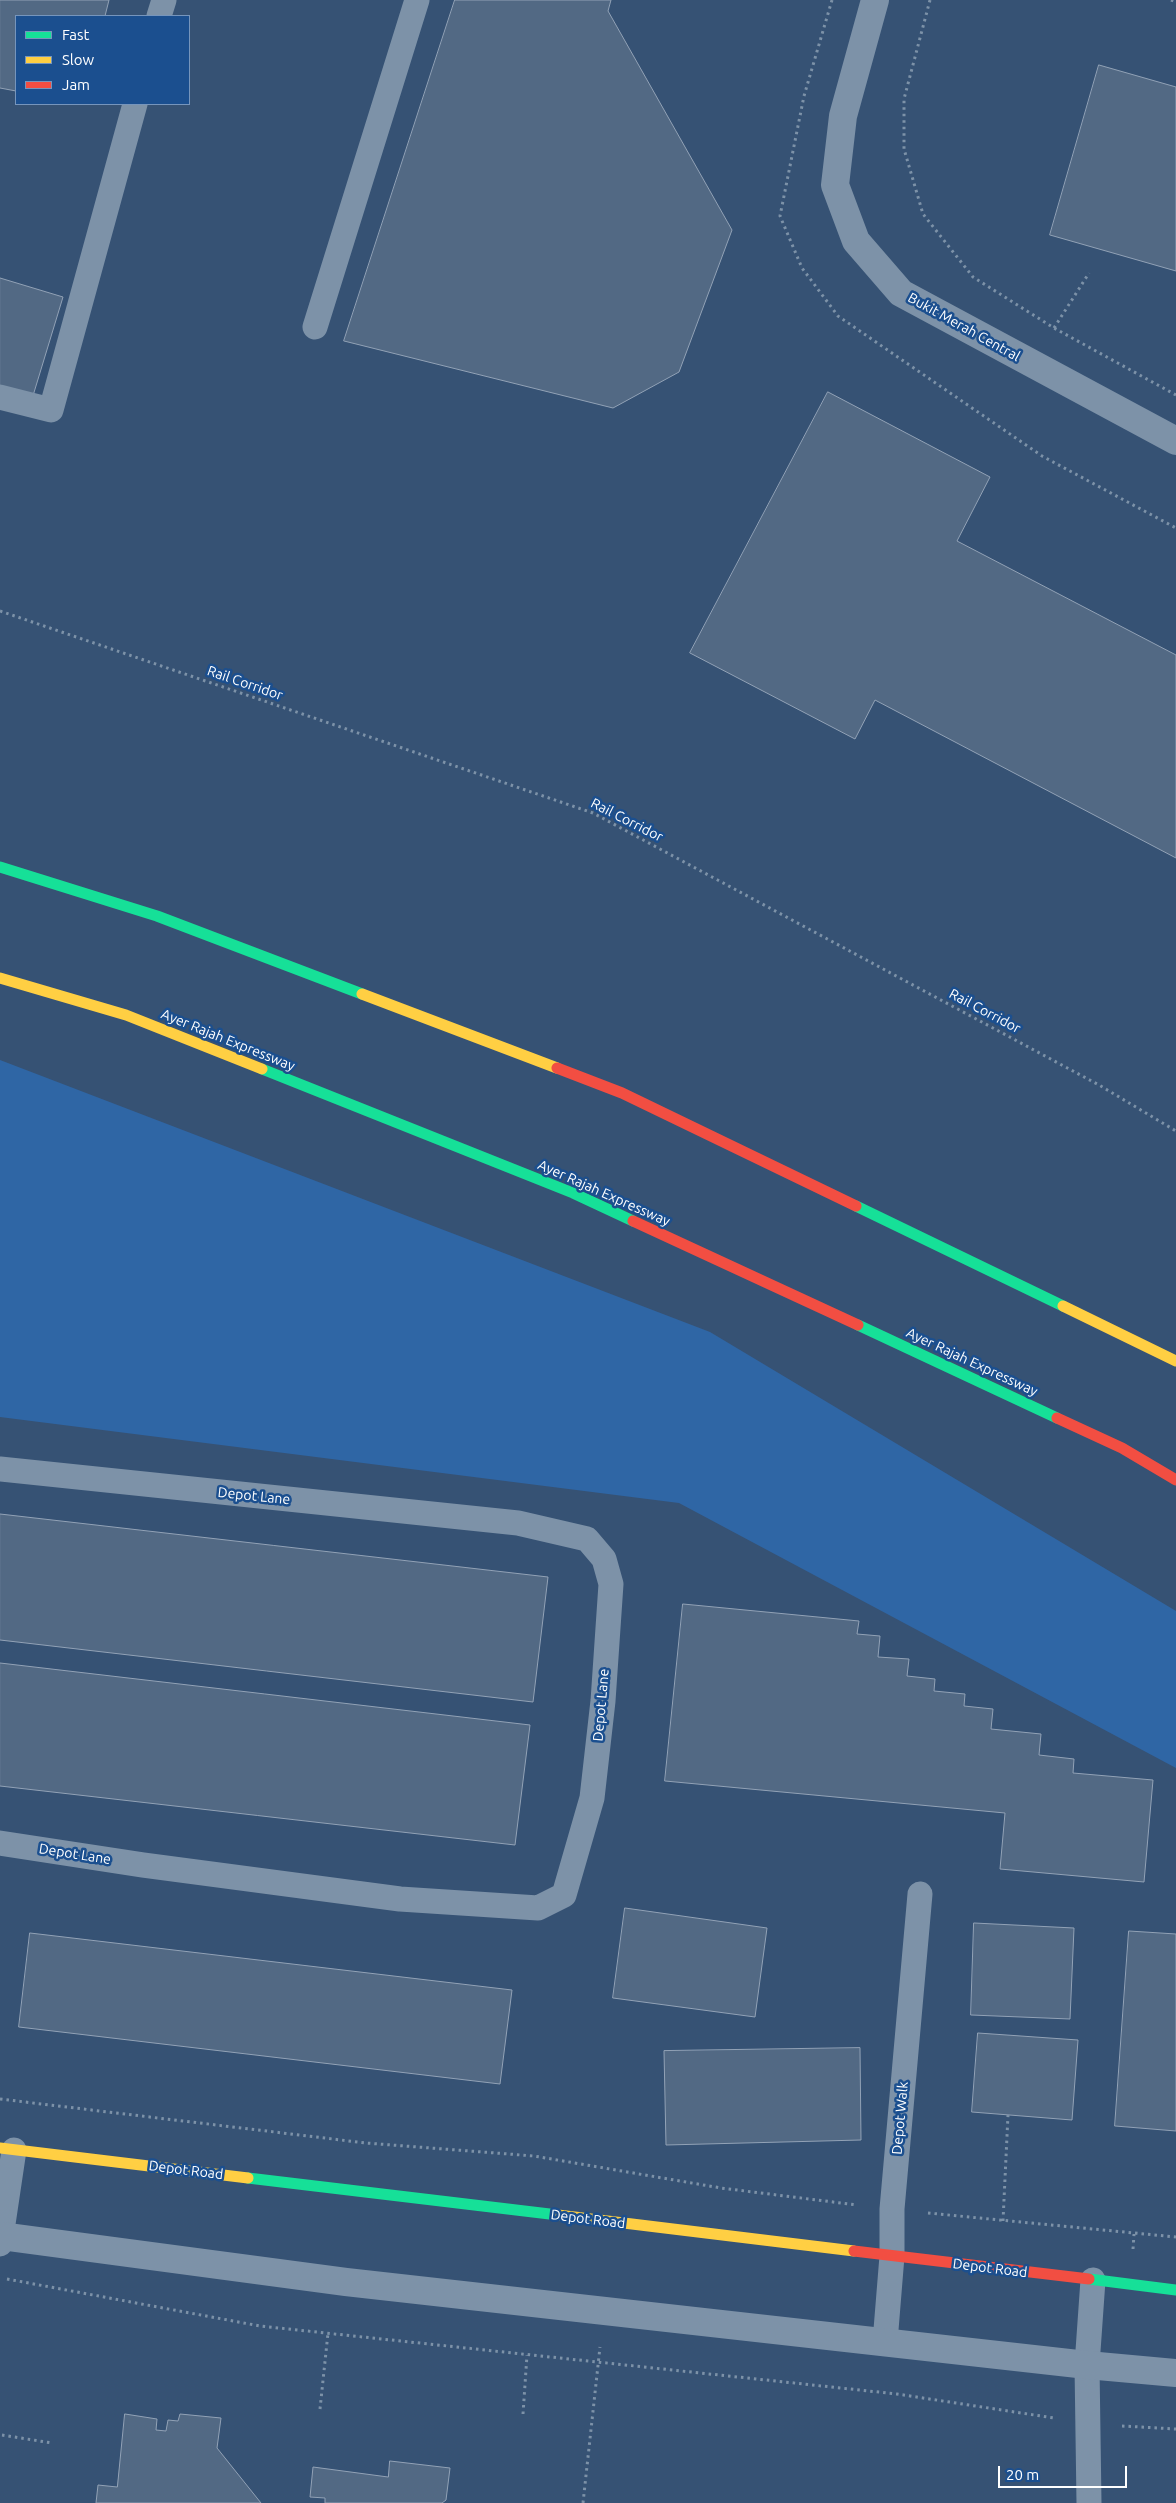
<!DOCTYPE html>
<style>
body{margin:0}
#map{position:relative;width:1176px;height:2503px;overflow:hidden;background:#365274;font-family:Ubuntu,sans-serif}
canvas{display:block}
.legend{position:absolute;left:15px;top:15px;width:175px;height:90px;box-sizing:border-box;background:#1b4f8f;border:1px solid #7695bc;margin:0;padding:6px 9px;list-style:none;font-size:15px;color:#fff}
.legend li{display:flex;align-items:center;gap:10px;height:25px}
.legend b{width:25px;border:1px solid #7695bc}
.scale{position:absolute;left:998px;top:2466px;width:129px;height:22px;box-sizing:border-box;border:2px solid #fff;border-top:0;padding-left:6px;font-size:15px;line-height:18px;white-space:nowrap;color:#fff;-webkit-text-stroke:4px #1b4f8f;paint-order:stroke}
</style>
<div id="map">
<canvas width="1176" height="2503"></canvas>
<ul class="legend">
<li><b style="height:6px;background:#16e098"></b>Fast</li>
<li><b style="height:6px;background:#ffcf43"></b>Slow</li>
<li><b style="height:6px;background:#f24e42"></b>Jam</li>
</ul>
<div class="scale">20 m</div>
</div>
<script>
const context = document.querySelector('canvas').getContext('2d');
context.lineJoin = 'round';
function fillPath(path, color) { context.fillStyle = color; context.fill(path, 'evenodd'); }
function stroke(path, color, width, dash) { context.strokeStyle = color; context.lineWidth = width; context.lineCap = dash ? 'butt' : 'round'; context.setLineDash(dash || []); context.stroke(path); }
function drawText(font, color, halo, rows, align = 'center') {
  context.font = font + ' Ubuntu,sans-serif'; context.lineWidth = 5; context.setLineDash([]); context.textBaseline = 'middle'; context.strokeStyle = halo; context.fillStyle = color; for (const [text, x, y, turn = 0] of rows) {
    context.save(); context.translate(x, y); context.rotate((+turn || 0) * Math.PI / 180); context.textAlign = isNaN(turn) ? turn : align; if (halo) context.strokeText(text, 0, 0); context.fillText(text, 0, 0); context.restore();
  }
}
const green = new Path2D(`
 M0,1060L710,1332L1176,1611V1768L679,1503L0,1417Z`);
const building = new Path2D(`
 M0,0H109L105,16H16V91L0,88Z
 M455,0H611L608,11L732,230L679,372L613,408L344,341Z
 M1099,65L1176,87V271L1050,235Z
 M0,278L63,297L32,399L0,390Z
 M828,392L990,477L957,541L1176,655V858L875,700L855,739L690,653Z
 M0,1514L548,1577L533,1702L0,1640Z
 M683,1604L859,1621L857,1634L880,1636L878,1657L909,1659L907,1676L935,1679L934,1691L965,1694L964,1706L993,1709L991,1729L1041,1734L1039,1755L1074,1759L1073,1773L1153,1780L1144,1882L1000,1869L1005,1813L665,1781Z
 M0,1663L530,1725L515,1845L0,1786Z
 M625,1908L767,1928L755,2017L613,1998Z
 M974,1923L1074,1928L1070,2019L971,2015Z
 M1129,1931L1176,1934V2131L1115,2126Z
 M30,1933L512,1990L500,2084L19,2027Z
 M978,2033L1078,2040L1072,2120L972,2112Z
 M860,2048L861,2140L666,2145L664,2051Z
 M125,2414L157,2419L156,2430L166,2431L168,2420L178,2421L180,2414L221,2418L217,2448L261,2503H96L98,2485L117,2487Z
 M390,2461L450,2468L446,2500L442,2503H325V2498L310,2497L313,2467L388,2477Z`);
const path = new Path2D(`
 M832,0L804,96L780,216L802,268L838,316L1042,456L1176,528
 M930,0L904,99V149L923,214L973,277L1054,328L1176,395
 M1171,0L1176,2
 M1054,328L1089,273
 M0,611L593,813L1099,1085L1176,1131
 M0,2099L366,2143L534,2156L721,2188L857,2205
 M928,2213L1176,2237
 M1003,2221L1008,2115
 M1133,2249L1134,2234
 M7,2279L260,2326L897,2394L1054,2418
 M320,2409L328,2333
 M523,2414L527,2355
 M1122,2426L1176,2429
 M2,2435L52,2443
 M583,2503L600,2347`);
const lane = new Path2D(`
 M159,16L164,0
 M315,327L417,0
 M0,397L51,410L135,104
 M0,1469L518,1523L587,1539L604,1559L611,1584L603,1701L592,1798L564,1895L538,1908L400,1899L143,1865L0,1843
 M0,2244L14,2150
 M885,2342L892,2256V2209L920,1894
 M1089,2503L1087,2365L1093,2280`);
const street = new Path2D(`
 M875,0L843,116L835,185L856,241L901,293L1176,441
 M0,2236L346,2282L1087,2365L1176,2373`);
const fast = new Path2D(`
 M0,867L157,916L362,994
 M262,1069L573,1193L633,1221
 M856,1206L1063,1306
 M858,1325L1057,1418
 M248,2178L558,2215
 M1089,2279L1176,2290`);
const slow = new Path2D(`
 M0,978L126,1015L262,1069
 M362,994L557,1068
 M1063,1306L1176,1361
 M0,2148L248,2178
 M558,2215L854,2251`);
const jam = new Path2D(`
 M557,1068L622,1093L856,1206
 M633,1221L858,1325
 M1057,1418L1122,1448L1176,1480
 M854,2251L1089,2279`);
const streetNames = [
 ["Bukit Merah Central",964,327,29],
 ["Rail Corridor",245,683,19],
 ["Rail Corridor",627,820,27],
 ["Rail Corridor",985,1011,28],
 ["Ayer Rajah Expressway",228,1040,22],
 ["Ayer Rajah Expressway",604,1193,24],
 ["Ayer Rajah Expressway",972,1362,25],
 ["Depot Lane",254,1496,6],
 ["Depot Lane",601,1705,-85],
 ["Depot Lane",75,1854,9],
 ["Depot Walk",900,2118,-85],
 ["Depot Road",186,2170,7],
 ["Depot Road",588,2219,7],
 ["Depot Road",990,2268,7]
];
fillPath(green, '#2f66a5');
fillPath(building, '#526984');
stroke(building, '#92a2b6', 1);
stroke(path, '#7d92a8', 3, [2.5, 4]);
stroke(lane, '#7d92a8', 25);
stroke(street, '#7d92a8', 28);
stroke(fast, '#16e098', 11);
stroke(slow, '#ffcf43', 11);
stroke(jam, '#f24e42', 11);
drawText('14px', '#fff', '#1b4f8f', streetNames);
</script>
